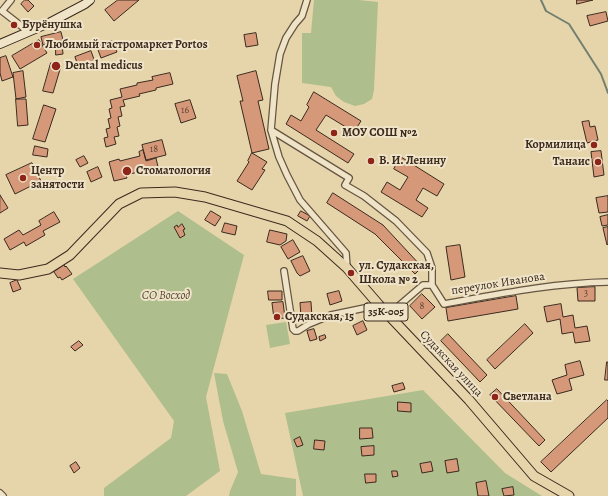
<!DOCTYPE html>
<meta charset="utf-8">
<style>
body{margin:0}
canvas{display:block;background:#e6d5ab}
</style>
<canvas width="608" height="496"></canvas>
<script>
const context = document.querySelector('canvas').getContext('2d');
context.lineJoin = 'round';
function fillPath(path, color) { context.fillStyle = color; context.fill(path, 'evenodd'); }
function stroke(path, color, width, dash) { context.strokeStyle = color; context.lineWidth = width; context.lineCap = dash ? 'butt' : 'round'; context.setLineDash(dash || []); context.stroke(path); }
function drawText(font, color, halo, rows, align = 'center') {
  context.font = font + ' Alegreya,serif'; context.lineWidth = 4; context.setLineDash([]); context.textBaseline = 'middle'; context.strokeStyle = halo; context.fillStyle = color; for (const [text, x, y, turn = 0] of rows) {
    context.save(); context.translate(x, y); context.rotate((+turn || 0) * Math.PI / 180); context.textAlign = isNaN(turn) ? turn : align; if (halo) context.strokeText(text, 0, 0); context.fillText(text, 0, 0); context.restore();
  }
}
const green = new Path2D(`
 M314,0H359L378,2L374,90L372,99L364,104L355,106L344,102L336,96L331,87L302,83V33H311Z
 M178,211L244,255L206,397L220,471L186,496H104V488L171,438L174,421L73,279Z
 M286,322L290,344L270,348L266,325Z
 M214,373L227,374L242,411L261,474L296,479V496H229L230,491L238,472L223,421Z
 M423,390L505,473L542,496H303L285,413Z`);
const stream = new Path2D(`
 M541,0L546,11L569,24L601,74L608,93`);
const building = new Path2D(`
 M25,0H28L34,6L28,12L21,4Z
 M118,0H139L114,21L105,10Z
 M577,0H593L577,4Z
 M606,12L608,21L590,26L587,16Z
 M61,32L63,40L43,45L41,37Z
 M256,33L258,45L246,47L244,35Z
 M39,40L47,53L20,69L12,56Z
 M112,41L117,52L101,58L97,47Z
 M56,43H62L63,54L56,55Z
 M91,51L95,62L79,68L75,57Z
 M6,56L13,77L2,81L0,73V58Z
 M51,63L61,66L53,93L43,91Z
 M23,71L26,97L16,99L13,73Z
 M256,71L263,100L258,101L269,149L252,153L240,101H243L237,76Z
 M170,73L173,84L156,88V90L139,94L140,96L123,100L125,106L120,107L122,116L118,117L120,126L117,127L119,136L114,137L116,144L106,147L104,138L108,137L106,129L110,128L108,119L111,118L109,109L112,108L110,100L122,97L120,89L137,85V83L153,80L152,77Z
 M314,92L361,121L354,132L326,115L316,130L354,154L348,163L286,124L291,115L301,121L309,107L307,105Z
 M16,99H26L28,125L18,126Z
 M190,100L196,118L181,123L175,104Z
 M44,105L56,109L45,142L33,139Z
 M589,121L590,127L595,126L598,140L587,143L582,122Z
 M162,140L166,155L146,160L142,145Z
 M35,146L48,149L47,157L33,155Z
 M143,150L146,161L156,158L158,167L126,175L127,178L114,181L109,162L119,159L120,161L140,156L139,152Z
 M601,151L604,175L594,177L591,152Z
 M252,153L267,162L262,169L265,170L252,190L237,181L249,162L248,161Z
 M84,156L88,163L80,167L76,160Z
 M401,157L444,184L437,196L423,188L416,200L428,208L422,217L381,192L387,182L400,190L408,177L394,169Z
 M32,163L41,181L15,194L6,175Z
 M98,167L102,177L91,182L87,172Z
 M333,193L383,225L422,267L415,274L375,234L327,203Z
 M0,195L8,208L0,213Z
 M608,196V212L599,213L596,198Z
 M211,211L221,217L215,226L205,220Z
 M301,211L310,216L307,221L298,216Z
 M54,212L60,222L43,231L45,235L26,246L24,242L10,250L4,239L19,230L23,235L41,225L39,221Z
 M608,215V225L602,226L600,217Z
 M225,223L237,226L235,235L222,232Z
 M182,224L185,229L183,230L185,235L180,238L174,227L177,225L178,227Z
 M608,227V244L607,245L603,228Z
 M270,230L287,234L286,241L280,245L267,242Z
 M293,240L300,252L288,259L281,247Z
 M460,245L465,277L451,280L446,247Z
 M303,256L310,271L300,276L297,273L291,261Z
 M64,265L65,267L66,266L72,274L62,280L60,277L58,278L54,272Z
 M17,280L21,289L13,292L10,283Z
 M595,287V301H578L577,288Z
 M268,291H282V300H269Z
 M339,291L342,301L330,305L327,294Z
 M422,294L435,307L422,319L410,306Z
 M516,296L518,309L448,321L446,308Z
 M283,302L285,318L274,319L272,303Z
 M311,302L312,317H301L300,303Z
 M561,304L563,317L573,315L575,328L587,326L590,341L575,343L573,332L562,334L560,319L547,322L544,307Z
 M363,321L367,330L357,335L353,326Z
 M525,324L533,333L495,369L487,360Z
 M314,329L317,339L310,341L307,331Z
 M448,334L487,375L480,382L441,341Z
 M325,335L326,338L320,341L319,337Z
 M79,341L83,345L75,351L71,347Z
 M580,361L584,375L569,379L572,390L557,394L552,380L567,375L565,365Z
 M607,362H608V380H605Z
 M403,383L405,389L394,392L392,386Z
 M497,389L545,440L539,446L490,395Z
 M607,400L608,401V418L551,472L541,462Z
 M398,402L411,403V412L398,411Z
 M360,428H372L373,438L360,439Z
 M300,437L303,445L297,447L294,440Z
 M315,440L325,441L324,450L314,449Z
 M374,446V455L362,456L361,447Z
 M457,459L459,471L447,473L445,461Z
 M76,462L80,468L74,473L70,466Z
 M431,462L433,471L422,473L420,464Z
 M392,471H397L398,476L393,477Z
 M365,474H376V482L366,483Z
 M486,481L489,496H478L476,483Z
 M513,487L514,495L504,496L502,489Z`);
const minor = new Path2D(`
 M11,0L2,11L29,32
 M307,0L302,16L295,24L286,38L280,54L275,84L271,130L279,157L287,175L300,200L346,253L347,268
 M271,130L349,178L345,185L364,196L396,221L427,253L432,268V285
 M284,271L293,329L295,331H298L309,324L331,315L379,305
 M388,315L423,285H432L444,304C499,294 553,283 608,282
 M0,493L3,496`);
const secondary = new Path2D(`
 M0,44L49,23L85,4L90,0`);
const primary = new Path2D(`
 M0,273L19,275L48,269L70,255L119,204L141,193L175,192L205,197L287,221L317,241L347,268L379,305L469,400L534,476L569,496`);
const markers = [
 [14,25,4,"#8f2418"],
 [37,45,4,"#8f2418"],
 [56,66,5,"#8f2418"],
 [334,133,4,"#8f2418"],
 [594,145,4,"#8f2418"],
 [371,161,4,"#8f2418"],
 [598,162,4,"#8f2418"],
 [127,171,5,"#8f2418"],
 [23,178,4,"#8f2418"],
 [351,273,4,"#8f2418"],
 [277,317,4,"#8f2418"],
 [495,397,4,"#8f2418"]
];
const numberNames = [
 ["16",185,111],
 ["18",154,150],
 ["3",586,294],
 ["8",422,307]
];
const shields = [
 [386,312,44]
];
const shieldNames = [
 ["35К-005",386,312]
];
const poiNames = [
 ["Бурёнушка",22,25],
 ["Любимый гастромаркет Portos",45,45],
 ["Dental medicus",65,66],
 ["МОУ СОШ №2",342,133],
 ["Кормилица",586,145,"right"],
 ["В. И. Ленину",379,161],
 ["Танаис",590,162,"right"],
 ["Центр",31,171],
 ["занятости",31,185],
 ["Стоматология",136,171],
 ["ул. Судакская,",359,266],
 ["Школа № 2",359,280],
 ["Судакская, 15",285,317],
 ["Светлана",503,397]
];
const streetNames = [
 ["переулок Иванова",498,284,-9],
 ["Судакская улица",451,364,47]
];
const parkNames = [
 ["СО Восход",166,296]
];
fillPath(green, '#afbe8d');
stroke(stream, '#738070', 2);
fillPath(building, '#d59879');
stroke(building, '#3c2a1e', 1);
stroke(minor, '#665541', 8);
stroke(secondary, '#3c2a1e', 10);
stroke(primary, '#3c2a1e', 11);
stroke(minor, '#efe4c8', 5.5);
stroke(secondary, '#efe4c8', 8);
stroke(primary, '#e6d5ab', 9);
for (const [x, y, r, color] of markers) { const dot = new Path2D(); dot.arc(x, y, r, 0, 2 * Math.PI); context.fillStyle = color; context.fill(dot); stroke(dot, '#efe4c8', 1.5); }
drawText('10px', '#624635', null, numberNames);
for (const [x, y, w] of shields) { const box = new Path2D(); box.roundRect(x - w / 2, y - 9, w, 18, 3); context.fillStyle = '#efe4c8'; context.fill(box); stroke(box, '#3c2a1e', 1); }
drawText('bold 11px', '#3c2a1e', null, shieldNames);
drawText('bold 12px', '#3c2a1e', '#efe4c8', poiNames, 'left');
drawText('12px', '#3c2a1e', '#efe4c8', streetNames);
drawText('italic 12px', '#534834', '#efe4c8', parkNames);
</script>
